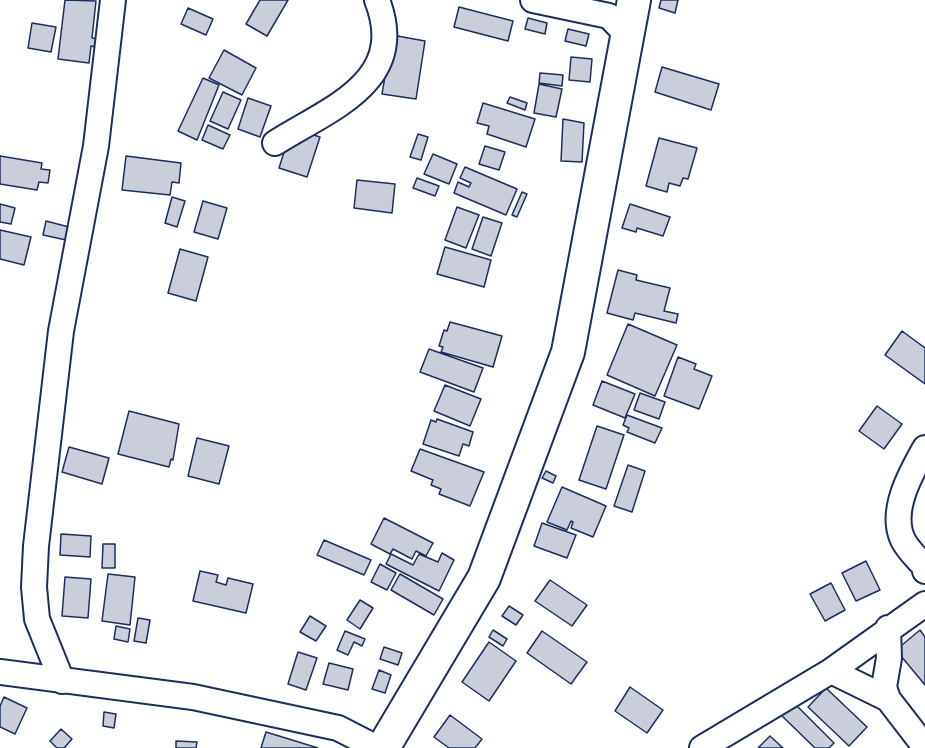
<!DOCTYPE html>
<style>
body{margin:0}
canvas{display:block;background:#fff}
</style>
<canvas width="925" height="748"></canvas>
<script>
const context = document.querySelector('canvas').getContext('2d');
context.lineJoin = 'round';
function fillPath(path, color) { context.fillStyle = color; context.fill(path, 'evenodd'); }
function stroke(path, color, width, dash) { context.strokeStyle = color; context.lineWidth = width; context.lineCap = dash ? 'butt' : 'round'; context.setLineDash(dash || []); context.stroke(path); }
const building = new Path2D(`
 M65,0L96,1L92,38L101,39L100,48L91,46L89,63L58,59Z
 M260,0H288L267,36L246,24Z
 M661,0H678L675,13L659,8Z
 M459,7L513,21L508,41L454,27Z
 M188,8L213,19L206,35L181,24Z
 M528,18L547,23L545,34L525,29Z
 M32,23L56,27L51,52L28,48Z
 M568,29L589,34L586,46L565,41Z
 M392,35L425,41L416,99L382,94Z
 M224,50L256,68L242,95L209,78Z
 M571,57L592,59L590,82L569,80Z
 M662,67L719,84L711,110L655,92Z
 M540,73L563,75L562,86L539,83Z
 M203,78L219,85L197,140L178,131Z
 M539,84L562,89L556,117L534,113Z
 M223,92L241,100L228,129L210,121Z
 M510,97L527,103L525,110L507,103Z
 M248,98L271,106L260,137L238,129Z
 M483,103L535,119L526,147L487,134L489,126L477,123Z
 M563,119L584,123L582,162L561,161Z
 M208,125L230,135L223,149L202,140Z
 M298,130L320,137L307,177L279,168L289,136Z
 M418,134L428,137L421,160L410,157Z
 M659,138L697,148L688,179L683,178L680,186L669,183L667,192L646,186Z
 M485,146L505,152L499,170L479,164Z
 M433,154L457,164L449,184L424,174Z
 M0,156L42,163L41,169L50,170L48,183L39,182L37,190L0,184Z
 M126,156L181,163L179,183L172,182L170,195L122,190Z
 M465,167L517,189L506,215L454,193L458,182L469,187L471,183L460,178Z
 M417,178L439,186L435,196L413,188Z
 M357,180L395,184L392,213L354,208Z
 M522,192L527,194L517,217L512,215Z
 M172,197L185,201L177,227L165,223Z
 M203,201L227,208L218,239L194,232Z
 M0,204L15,208L11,224L0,222Z
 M630,204L670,217L663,236L637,228L636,232L622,228Z
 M457,207L479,215L466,248L445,240Z
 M483,217L502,223L491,256L472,249Z
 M46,221L69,227L66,240L43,235Z
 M0,230L31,237L24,265L0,259Z
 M445,247L491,260L484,287L437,274Z
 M180,249L208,257L196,301L168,293Z
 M618,270L637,275L636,280L670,288L664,311L678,314L676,323L635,313L633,320L607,313Z
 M450,322L502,336L493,367L441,352L443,347L439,346L444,330L447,331Z
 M628,324L677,345L655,396L607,375Z
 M902,331L925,348V384L885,355Z
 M429,349L483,368L474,392L420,372Z
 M678,357L696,364L694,369L712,376L699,409L664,396Z
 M602,381L635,394L625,418L593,405Z
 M445,385L481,399L470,426L434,411Z
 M640,393L665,402L659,419L634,410Z
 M877,406L902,424L884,449L859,431Z
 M129,411L179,424L173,460L171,459L169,467L118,454Z
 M627,415L662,428L655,443L627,432L629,428L623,425Z
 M437,419L473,432L469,446L463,444L459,456L423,444L431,420L436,422Z
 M597,426L624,435L606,489L579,480Z
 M197,438L229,446L219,484L188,476Z
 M69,447L109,458L102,484L62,472Z
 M420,449L484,472L470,506L439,494L441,489L431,485L433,480L411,471Z
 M628,465L645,471L632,512L614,506Z
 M546,471L556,476L553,483L542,478Z
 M562,487L606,506L593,537L571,528L573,522L571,521L567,530L547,522Z
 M384,518L433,543L426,556L416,551L412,559L393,549L390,554L371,544Z
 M542,523L576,535L567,558L534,546Z
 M61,534L91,536L90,557L60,555Z
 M324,540L371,560L364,575L317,555Z
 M103,544H115V568H102Z
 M442,553L454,560L439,591L386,564L391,554L413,565L419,554L438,562Z
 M866,561L880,590L856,601L842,573Z
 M380,564L396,573L387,590L371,582Z
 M200,571L218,575L216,582L226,585L228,578L253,584L246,613L193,601Z
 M108,574L135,577L130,625L102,621Z
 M400,574L443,599L434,615L391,590Z
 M65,577L91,579L88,618L62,616Z
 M550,580L587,605L572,626L535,601Z
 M831,583L845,610L825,621L810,594Z
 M360,600L373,608L360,629L347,620Z
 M509,606L523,615L516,625L502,616Z
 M310,616L326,626L316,641L300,632Z
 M138,618L150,620L146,643L134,641Z
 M116,626L130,629L128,642L114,639Z
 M493,630L507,639L503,646L489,637Z
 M920,630L925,637V685L896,650Z
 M345,631L365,639L362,646L354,642L348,655L337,650Z
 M542,631L587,662L571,684L527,653Z
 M489,642L516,661L489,701L462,682Z
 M384,647L402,653L398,665L380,659Z
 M298,652L317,658L306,690L288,684Z
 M329,663L353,669L348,690L323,684Z
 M379,670L391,675L385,693L372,689Z
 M630,687L663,710L647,733L615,711Z
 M826,688L867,727L849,746L808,707Z
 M4,697L27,708L15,734L0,727V706Z
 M793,702L834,743L829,748H815L781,715Z
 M104,712L116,714L114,728L103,726Z
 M450,715L482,739L475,748H449L434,737Z
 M61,729L72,739L64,748H57L50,741Z
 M266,732L318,748H261Z
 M770,736L783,748H758Z
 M176,741L197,742L196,748H176Z`);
const minor = new Path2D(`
 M533,0L609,16L629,37
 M275,143C330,108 409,82 377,0
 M925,448C911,473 889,511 903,540C908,550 917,558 924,566L925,571
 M888,628L889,658L884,687L888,699L925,747
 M831,671L888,699
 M0,672L193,697L338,728L377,748
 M62,681L37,619L34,587L36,546L61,331L96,146L113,0
 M702,748L831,671L925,604`);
const major = new Path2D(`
 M383,748L484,578L568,352L634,0`);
fillPath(building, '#caceda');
stroke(building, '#1b2f5e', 1.5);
stroke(minor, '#1b2f5e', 28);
stroke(major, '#1b2f5e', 36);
stroke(minor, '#fff', 24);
stroke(major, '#fff', 32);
</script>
